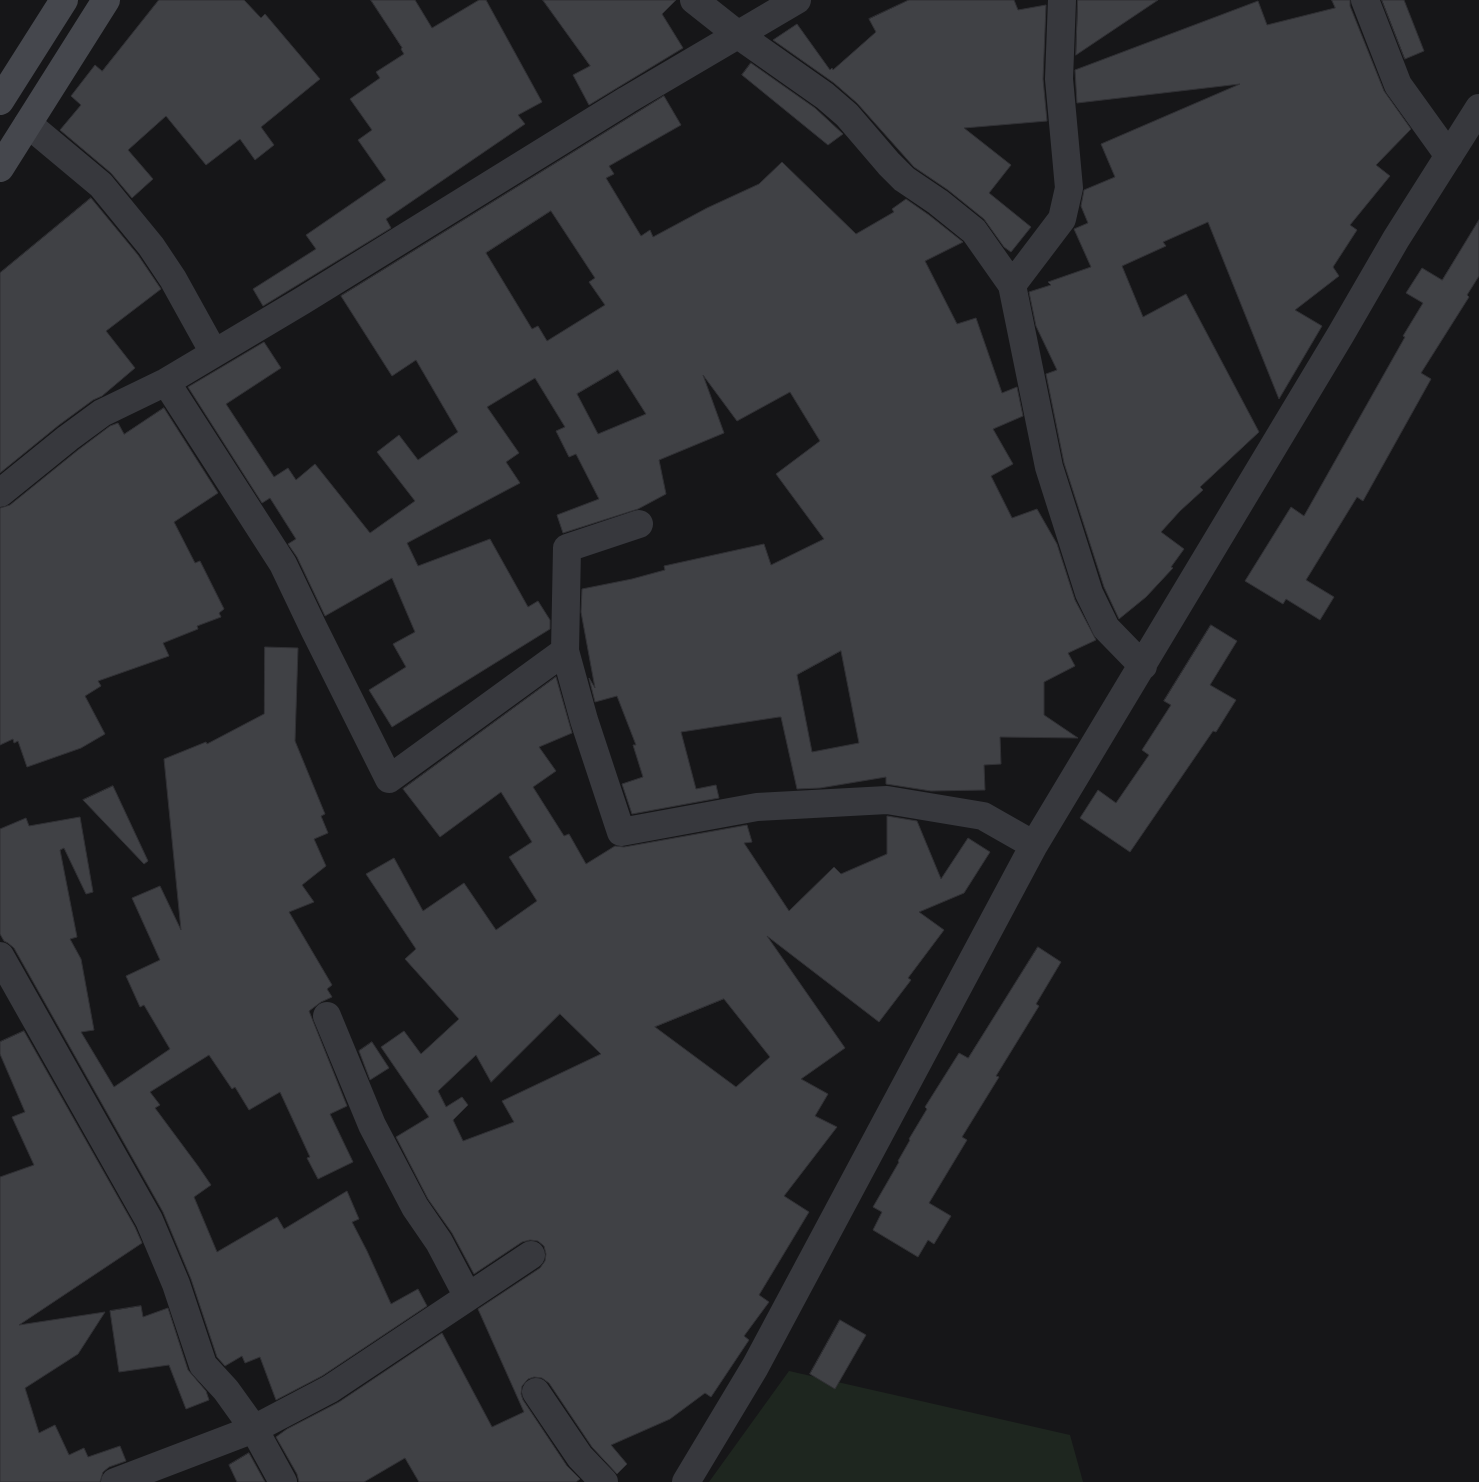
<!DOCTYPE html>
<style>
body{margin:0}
canvas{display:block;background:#161618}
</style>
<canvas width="1479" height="1482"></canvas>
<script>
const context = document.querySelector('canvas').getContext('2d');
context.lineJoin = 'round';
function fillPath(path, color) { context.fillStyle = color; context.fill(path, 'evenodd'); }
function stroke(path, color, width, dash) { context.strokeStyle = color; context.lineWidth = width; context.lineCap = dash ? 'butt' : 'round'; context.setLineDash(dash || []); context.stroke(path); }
const green = new Path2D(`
 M789,1371L1070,1435L1083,1482H709Z`);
const building = new Path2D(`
 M159,0H244L261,18L265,14L320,79L261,127L274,145L255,160L240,139L206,165L166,116L128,150L153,179L132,198L111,173L60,130L81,105L71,96L95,65L102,71Z
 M371,0H415L432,28L479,0H486L542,102L518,115L525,124L386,219L391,228L263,306L253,289L316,249L306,235L386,180L358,140L372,130L350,99L380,78L376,72L404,54L401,49L402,48Z
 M543,0H676L662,14L683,48L589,105L573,75L590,66Z
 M909,0H1014L1018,10L1046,5L1043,79L1047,121L964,128L1011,165L989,193L1031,227L1011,252L1004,247L984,219L948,190L914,167L857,103L834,83L773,40L797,24L830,70L832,68L833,70L876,32L869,19Z
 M1078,0H1158L1076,55Z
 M1332,0H1350V6L1384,91L1411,129L1376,165L1390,176L1350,225L1357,230L1333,267L1339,276L1295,310L1322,326L1279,399L1208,222L1163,242L1166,246L1122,266L1143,317L1186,294L1259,432L1200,487L1203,490L1180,511L1161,532L1184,549L1171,567L1173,568L1146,597L1119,619L1104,587L1064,463L1046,374L1057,370L1036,326L1029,292L1051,285L1048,282L1091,267L1074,229L1088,223L1081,206L1084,190L1115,177L1101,144L1240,84L1077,103L1075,70L1258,1L1267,25L1335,8Z
 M1382,0H1404L1424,51L1405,59Z
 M751,63L815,108L843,134L828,145L742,75Z
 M664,96L681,125L609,166L614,174L606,178L641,236L650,230L653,237L707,208L759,184L782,162L856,234L894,212L892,209L906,199L929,215L963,242L925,261L957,324L976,318L1002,393L1017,387L1023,416L993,429L1013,464L991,476L1012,518L1037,509L1057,544L1075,600L1096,640L1068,653L1075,666L1044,682V715L1078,738L1000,737L1001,764L984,765L985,790L931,791L886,784V777L820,788L797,789L781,717H779L681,732L696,789L716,785L719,798L632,814L622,784L643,777L633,745H636L617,696L595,702L589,678L595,688L581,612L582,589L632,579L665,570L664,566L764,544L771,565L824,539L776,474L820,441L790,392L737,421L703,375L724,433L659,460L666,494L638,509L563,533L557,515L599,499L576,454L569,457L556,431L565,427L535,378L487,407L519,453L506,462L520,483L407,543L418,566L490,539L528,607L538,601L550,620V629L392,727L369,690L406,667L393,644L415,632L392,578L325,616L297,557L288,544L296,539L270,498L262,503L188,387L264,342L281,368L226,404L274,477L288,468L296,480L315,464L370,533L415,501L377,452L399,435L418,460L458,432L416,360L392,376L341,296ZM551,211L595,278L589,282L605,305L547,341L538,326L532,329L486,253ZM618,370L646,414L598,434L577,394ZM841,651L859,743L812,752L797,675Z
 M91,198L138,255L161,289L106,331L135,368L102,396L93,400L59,425L0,473V273Z
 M1479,220V276L1467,295L1469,297L1421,373L1431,379L1363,501L1357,497L1306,580L1334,597L1320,620L1286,599L1283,604L1245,581L1291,507L1304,516L1405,337L1403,336L1423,303L1406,293L1422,268L1442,280Z
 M164,408L218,493L174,522L195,563L200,561L224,609L219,613L221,617L197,626L198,629L163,643L169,656L98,681L101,686L85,696L105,734L81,748L27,767L18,741L14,743L13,739L0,745V508L10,505L78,450L110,426L118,423L124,434Z
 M1211,625L1237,641L1210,685L1236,700L1216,732L1213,731L1130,852L1080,818L1098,790L1116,803L1149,755L1142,750L1171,705L1164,701Z
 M265,647L298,648L295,741L325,814L321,816L328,833L314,839L326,866L302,885L314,902L289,912L332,985L327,989L332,997L321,1002L309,1011L347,1106L330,1114L353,1162L318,1179L307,1158L310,1157L280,1092L249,1110L235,1087L232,1089L209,1055L150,1092L160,1105L155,1108L198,1166L211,1185L194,1197L217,1252L277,1217L284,1229L347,1191L359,1219L352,1222L367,1251L391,1304L418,1289L427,1306L322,1376L276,1400L260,1357L245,1363L242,1356L225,1366L217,1357L191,1279L163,1212L14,948L8,943L4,941L0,934V829L26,818L29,826L80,817L93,892L86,894L64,848L60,850L77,937L70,939L81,959L94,1030L81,1032L114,1087L170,1049L144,1005L140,1007L126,976L160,960L132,898L160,886L181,930L164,759L206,742L207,744L264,714Z
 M556,677L572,733L539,747L556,771L533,787L564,836L569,834L586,864L615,846L624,847L747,825L752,842L744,843L789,911L834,867L841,874L887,854V816L917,821L941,879L968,838L990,852L964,893L919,912L944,930L908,978L911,980L879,1022L767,936L845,1048L801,1079L828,1094L815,1116L837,1127L784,1196L809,1212L759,1295L769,1302L744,1336L749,1340L711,1397L705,1393L670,1419L611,1445L627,1464L617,1474L592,1447L549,1383L542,1378L534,1377L528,1379L522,1386L521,1394L523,1400L567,1466L580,1479L576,1482H419L405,1458L364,1482H299L297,1474L276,1437L287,1429L339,1402L442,1333L492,1427L524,1412L478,1309L540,1268L545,1261L546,1254L544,1246L538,1241L530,1240L522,1242L474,1274L452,1233L428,1199L396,1137L429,1117L381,1047L404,1031L421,1054L459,1019L405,959L416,949L366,874L394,858L423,911L464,883L496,930L537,901L509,857L532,842L501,792L440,837L403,789ZM724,999L770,1057L736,1087L655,1027ZM560,1014L601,1054L502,1101L514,1122L463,1141L453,1120L468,1105L462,1097L446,1107L438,1091L476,1055L491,1082Z
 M113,786L148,861L144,864L83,800Z
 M1038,947L1061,962L1036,1004L1039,1006L996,1076L999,1077L962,1137L967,1140L929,1203L951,1216L934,1244L928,1240L918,1257L873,1230L882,1212L873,1207L899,1162L898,1161L910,1140L909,1139L927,1109L925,1107L959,1053L968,1058Z
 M24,1031L135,1227L142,1243L19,1325L105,1312L78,1354L25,1388L39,1433L55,1425L69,1455L84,1448L88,1457L120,1446L126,1461L109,1467L103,1472L100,1482H0V1177L34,1165L12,1117L25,1112L0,1054V1042Z
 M372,1042L389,1068L370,1080L359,1051Z
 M141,1306L143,1317L168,1308L188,1370L206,1391L209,1400L186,1409L169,1365L119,1372L110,1311Z
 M840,1320L866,1335L835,1389L810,1374Z
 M249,1453L265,1482H237L229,1465Z`);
const minor = new Path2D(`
 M694,0L737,34L825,96L847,115L889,164L904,179L938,202L974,231L1012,285
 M1062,0L1059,79L1069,188L1062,219L1012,285L1049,467L1089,593L1106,628L1143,666
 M1365,0L1398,85L1449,156
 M28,124L101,185L151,246L173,279L214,353
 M166,382L283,564L314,629L389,779L565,651
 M0,493L68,438L102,413L166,382L302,301L627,100L797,0
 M639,524L567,548L565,651L584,720L621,832L757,807L887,800L983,816L1034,845
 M0,956L149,1220L176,1284L203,1365L226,1390L254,1429L283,1482
 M327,1016L372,1125L415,1207L439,1242L468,1297
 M536,1392L580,1457L604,1482
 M115,1482L254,1429L330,1389L531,1255
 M686,1482L755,1367L1034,845L1341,334L1396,239L1479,108`);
const secondary = new Path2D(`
 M0,101L64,0
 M0,168L106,0`);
fillPath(green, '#1e261f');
fillPath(building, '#404145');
stroke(building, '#303034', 1);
stroke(minor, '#37383d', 28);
stroke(secondary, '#45474d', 28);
</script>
